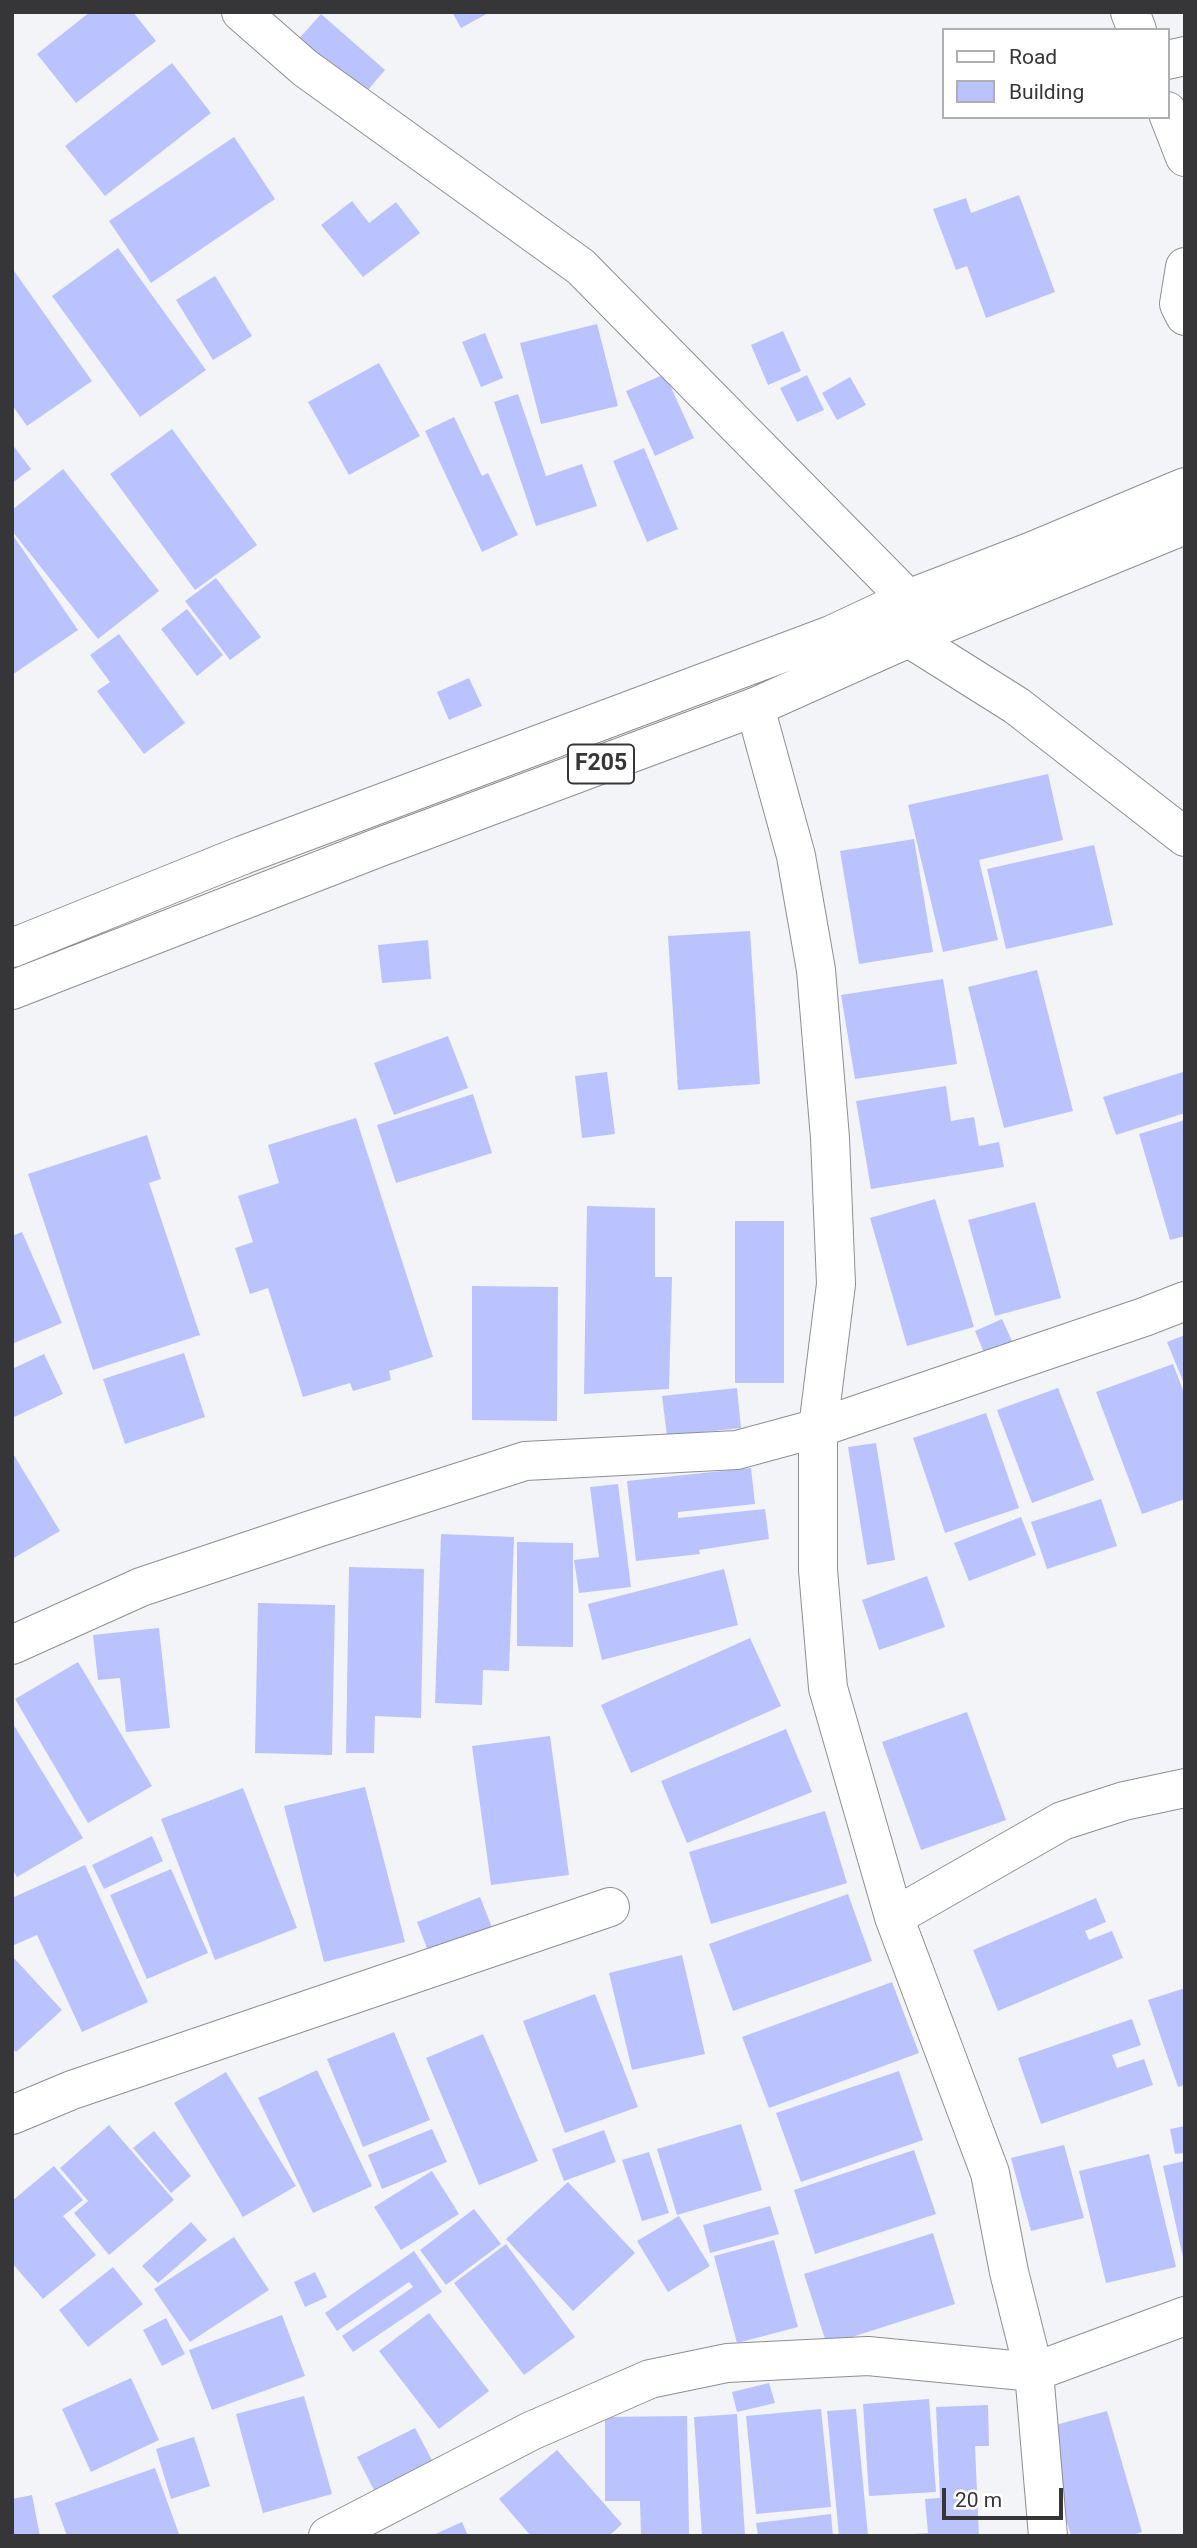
<!DOCTYPE html>
<style>
body{margin:0}
#map{position:relative;width:1197px;height:2548px;overflow:hidden;background:#f3f4f7;font-family:Roboto,sans-serif}
canvas{display:block}
.frame{position:absolute;inset:0;border:14px solid #363638;pointer-events:none}
.legend{position:absolute;left:942px;top:28px;width:228px;height:91px;box-sizing:border-box;background:#fff;border:2px solid #afafaf;margin:0;padding:9px 12px;list-style:none;font-size:21px;color:#363638}
.legend li{display:flex;align-items:center;gap:14px;height:35px}
.legend b{width:35px;border:2px solid #afafaf}
.scale{position:absolute;left:942px;top:2488px;width:121px;height:32px;box-sizing:border-box;border:4px solid #363638;border-top:0;padding-left:9px;font-size:21px;line-height:24px;white-space:nowrap;color:#363638;-webkit-text-stroke:5px #fff;paint-order:stroke}
</style>
<div id="map">
<canvas width="1197" height="2548"></canvas>
<div class="frame"></div>
<ul class="legend">
<li><b style="height:9px;background:#fff"></b>Road</li>
<li><b style="height:19px;background:#bac3fe"></b>Building</li>
</ul>
<div class="scale">20 m</div>
</div>
<script>
const context = document.querySelector('canvas').getContext('2d');
context.lineJoin = 'round';
function fillPath(path, color) { context.fillStyle = color; context.fill(path, 'evenodd'); }
function stroke(path, color, width, dash) { context.strokeStyle = color; context.lineWidth = width; context.lineCap = dash ? 'butt' : 'round'; context.setLineDash(dash || []); context.stroke(path); }
function drawText(font, color, halo, rows, align = 'center') {
  context.font = font + ' Roboto,sans-serif'; context.lineWidth = 7; context.setLineDash([]); context.textBaseline = 'middle'; context.strokeStyle = halo; context.fillStyle = color; for (const [text, x, y, turn = 0] of rows) {
    context.save(); context.translate(x, y); context.rotate((+turn || 0) * Math.PI / 180); context.textAlign = isNaN(turn) ? turn : align; if (halo) context.strokeText(text, 0, 0); context.fillText(text, 0, 0); context.restore();
  }
}
const building = new Path2D(`
 M90,12H133L156,41L76,103L37,54Z
 M452,12H490L461,28Z
 M321,14L385,70L361,98L296,42Z
 M172,63L211,113L105,196L65,146Z
 M234,137L275,199L151,283L109,221Z
 M1019,195L1055,292L986,318L967,266L956,270L933,209L966,198L971,213Z
 M352,201L369,223L396,202L420,233L363,277L321,225Z
 M118,248L206,370L140,417L52,296Z
 M12,268L92,381L27,426L12,405Z
 M215,276L252,336L213,360L176,300Z
 M597,324L618,406L541,424L520,343Z
 M783,331L801,371L768,385L751,345Z
 M485,333L503,378L481,387L462,342Z
 M379,363L420,436L349,475L308,402Z
 M665,374L694,438L655,456L626,391Z
 M807,375L824,410L797,422L780,388Z
 M850,377L866,405L837,420L822,393Z
 M518,394L546,476L582,464L597,506L536,526L494,402Z
 M454,417L482,476L488,473L518,535L482,552L425,431Z
 M172,429L257,545L195,590L110,474Z
 M12,444L31,469L12,483Z
 M644,448L678,529L647,542L613,461Z
 M63,469L159,591L98,639L12,531V510Z
 M12,534L78,630L12,675Z
 M216,578L261,637L230,660L185,601Z
 M187,609L223,655L197,676L161,629Z
 M119,634L185,723L144,754L97,691L110,682L90,655Z
 M469,678L482,706L449,720L437,692Z
 M1048,774L1063,840L979,860L998,940L943,952L908,805Z
 M914,839L933,952L859,964L840,851Z
 M1094,845L1113,925L1006,949L987,869Z
 M750,931L760,1084L678,1090L668,936Z
 M428,940L431,979L382,983L378,945Z
 M1037,970L1073,1111L1004,1128L968,987Z
 M943,979L957,1064L855,1079L841,995Z
 M448,1036L468,1088L394,1115L374,1063Z
 M607,1072L615,1134L582,1138L575,1076Z
 M1183,1072L1185,1113L1116,1135L1103,1097Z
 M946,1086L951,1121L974,1117L979,1146L999,1142L1004,1167L871,1189L856,1101Z
 M473,1094L492,1153L396,1183L377,1125Z
 M356,1118L433,1357L389,1371L391,1380L353,1391L350,1383L303,1397L268,1288L250,1294L235,1248L253,1242L238,1196L279,1183L268,1145Z
 M1185,1120V1236L1170,1240L1139,1134Z
 M147,1135L161,1179L149,1183L200,1335L93,1370L28,1174Z
 M935,1199L974,1327L907,1346L870,1218Z
 M1035,1202L1061,1298L995,1316L968,1220Z
 M587,1206L655,1208V1277H672L669,1389L584,1394Z
 M735,1221H784V1383H735Z
 M22,1232L62,1323L12,1344V1236Z
 M472,1286L558,1287L557,1421L472,1420Z
 M1002,1319L1013,1343L985,1355L975,1331Z
 M1185,1335V1386L1167,1342Z
 M184,1353L205,1417L125,1444L103,1379Z
 M44,1354L63,1394L12,1418V1369Z
 M1173,1364L1185,1395V1499L1142,1514L1096,1392Z
 M737,1388L741,1428L667,1436L662,1396Z
 M1058,1388L1094,1480L1032,1503L997,1410Z
 M986,1413L1019,1508L945,1533L913,1438Z
 M876,1443L895,1560L867,1565L848,1447Z
 M12,1452L60,1531L12,1559Z
 M751,1468L755,1504L678,1512V1518L765,1509L769,1539L699,1550L700,1554L636,1561L627,1481Z
 M618,1484L631,1587L579,1593L574,1560L599,1557L590,1487Z
 M1101,1499L1117,1546L1047,1569L1031,1522Z
 M1021,1517L1036,1555L969,1581L954,1543Z
 M441,1534L514,1537L509,1671L483,1670L482,1705L435,1703Z
 M517,1542L573,1543V1647L517,1646Z
 M349,1567L424,1569L421,1718L375,1716L374,1753H346Z
 M724,1569L738,1625L602,1660L588,1604Z
 M927,1576L945,1627L879,1650L862,1600Z
 M258,1603L335,1605L332,1755L255,1753Z
 M159,1628L170,1728L126,1732L120,1678L98,1680L93,1635Z
 M750,1638L781,1706L631,1773L601,1705Z
 M78,1662L152,1786L88,1823L15,1699Z
 M967,1712L1006,1820L921,1850L882,1742Z
 M12,1722L83,1838L17,1877L12,1869Z
 M786,1729L812,1792L687,1843L661,1781Z
 M550,1736L569,1875L491,1885L472,1746Z
 M365,1787L405,1942L324,1962L284,1806Z
 M243,1788L297,1928L215,1960L161,1819Z
 M825,1811L847,1883L711,1924L689,1852Z
 M152,1836L163,1861L104,1889L92,1865Z
 M85,1865L148,2002L82,2032L37,1935L12,1946V1898Z
 M171,1869L208,1953L147,1979L110,1895Z
 M848,1894L872,1961L733,2011L709,1944Z
 M480,1897L497,1940L433,1964L417,1922Z
 M1096,1898L1106,1922L1085,1931L1089,1940L1112,1931L1123,1958L998,2011L973,1950Z
 M682,1955L705,2054L632,2070L609,1973Z
 M12,1956L62,2010L16,2052L12,2048Z
 M892,1982L919,2053L769,2108L742,2037Z
 M1185,1988V2085L1178,2087L1148,2000Z
 M595,1994L638,2107L565,2133L523,2021Z
 M1132,2019L1141,2045L1112,2055L1117,2068L1144,2059L1153,2085L1041,2124L1018,2058Z
 M394,2032L430,2120L363,2147L327,2059Z
 M483,2034L538,2161L479,2185L426,2058Z
 M317,2070L372,2186L313,2213L258,2098Z
 M899,2071L923,2140L801,2182L776,2113Z
 M226,2072L296,2186L243,2217L174,2103Z
 M741,2124L762,2190L677,2215L657,2149Z
 M109,2125L174,2200L109,2255L74,2213L88,2201L60,2168Z
 M1185,2126V2153L1175,2154L1170,2129Z
 M432,2129L447,2162L382,2189L368,2155Z
 M604,2130L616,2162L564,2181L552,2149Z
 M154,2131L191,2176L171,2193L133,2148Z
 M1064,2145L1084,2218L1031,2231L1011,2158Z
 M914,2150L936,2214L815,2254L794,2190Z
 M649,2152L669,2213L642,2221L622,2160Z
 M1149,2154L1176,2267L1106,2283L1079,2171Z
 M1185,2161V2262H1184L1163,2166Z
 M54,2166L83,2200L63,2216L96,2255L43,2299L12,2263V2201Z
 M432,2171L459,2214L401,2250L374,2207Z
 M568,2182L635,2253L573,2311L506,2239Z
 M770,2206L779,2234L710,2253L703,2225Z
 M474,2209L501,2244L446,2285L420,2250Z
 M679,2216L710,2266L668,2292L637,2241Z
 M191,2222L207,2240L158,2283L142,2266Z
 M933,2233L955,2304L827,2345L804,2274Z
 M234,2237L269,2290L190,2342L154,2289Z
 M774,2240L798,2327L737,2343L714,2256Z
 M506,2244L575,2337L524,2375L454,2283Z
 M414,2251L442,2292L353,2352L342,2336L413,2287L409,2282L337,2331L325,2313Z
 M113,2267L143,2304L88,2347L59,2310Z
 M315,2272L327,2297L305,2307L294,2282Z
 M429,2313L489,2391L439,2429L379,2351Z
 M282,2315L305,2376L212,2410L189,2350Z
 M166,2318L185,2354L162,2366L143,2330Z
 M131,2378L159,2440L91,2472L62,2409Z
 M769,2383L775,2403L737,2412L732,2392Z
 M304,2396L332,2494L263,2513L236,2414Z
 M929,2399L936,2492L869,2496L863,2404Z
 M988,2405L989,2446H975L979,2536H913V2534L928,2533L925,2499L940,2498L936,2407Z
 M821,2409L831,2507L756,2514L746,2416Z
 M856,2409L868,2536H839L827,2411Z
 M1107,2411L1142,2532L1129,2536H1071L1041,2429Z
 M737,2414L745,2536H702L694,2417Z
 M687,2416L689,2536H641L640,2501H605V2417Z
 M415,2428L433,2462L374,2490L357,2457Z
 M194,2437L210,2486L171,2499L156,2449Z
 M557,2450L622,2524L609,2536H531L499,2499Z
 M155,2468L179,2534L67,2536L55,2503Z
 M32,2495L40,2536H12V2499Z
 M831,2514L833,2536H758L756,2523Z
 M462,2522L468,2536H431Z`);
const minor = new Path2D(`
 M241,12L305,68L581,267L908,599
 M1130,12L1137,30
 M1167,60L1185,56
 M1167,111L1185,157
 M1185,267L1179,304L1185,316
 M909,638L1017,706L1185,837
 M755,707L796,856L816,970L830,1138L836,1284L818,1428V1570L828,1688L894,1917L990,2173L1009,2272L1034,2372L1048,2536
 M12,1645L141,1587L320,1527L525,1461L737,1450L818,1428L1144,1317L1185,1301
 M894,1917L1062,1821L1124,1801L1185,1788
 M12,2115L72,2090L610,1907
 M328,2536L531,2431L650,2379L727,2363L868,2356L1034,2372L1185,2316`);
const major = new Path2D(`
 M12,948L243,855L831,635L908,599L1030,552L1185,487
 M12,990L380,847L755,707L909,638L1185,525`);
const shields = [
 [601,764,66]
];
const shieldNames = [
 ["F205",601,764]
];
fillPath(building, '#bac3fe');
stroke(minor, '#8e8f92', 40);
stroke(major, '#8e8f92', 40);
stroke(minor, '#fff', 38);
stroke(major, '#fff', 38);
for (const [x, y, w] of shields) { const box = new Path2D(); box.roundRect(x - w / 2, y - 19.5, w, 39, 5); context.fillStyle = '#fff'; context.fill(box); stroke(box, '#363638', 2); }
drawText('bold 23px', '#363638', null, shieldNames);
</script>
